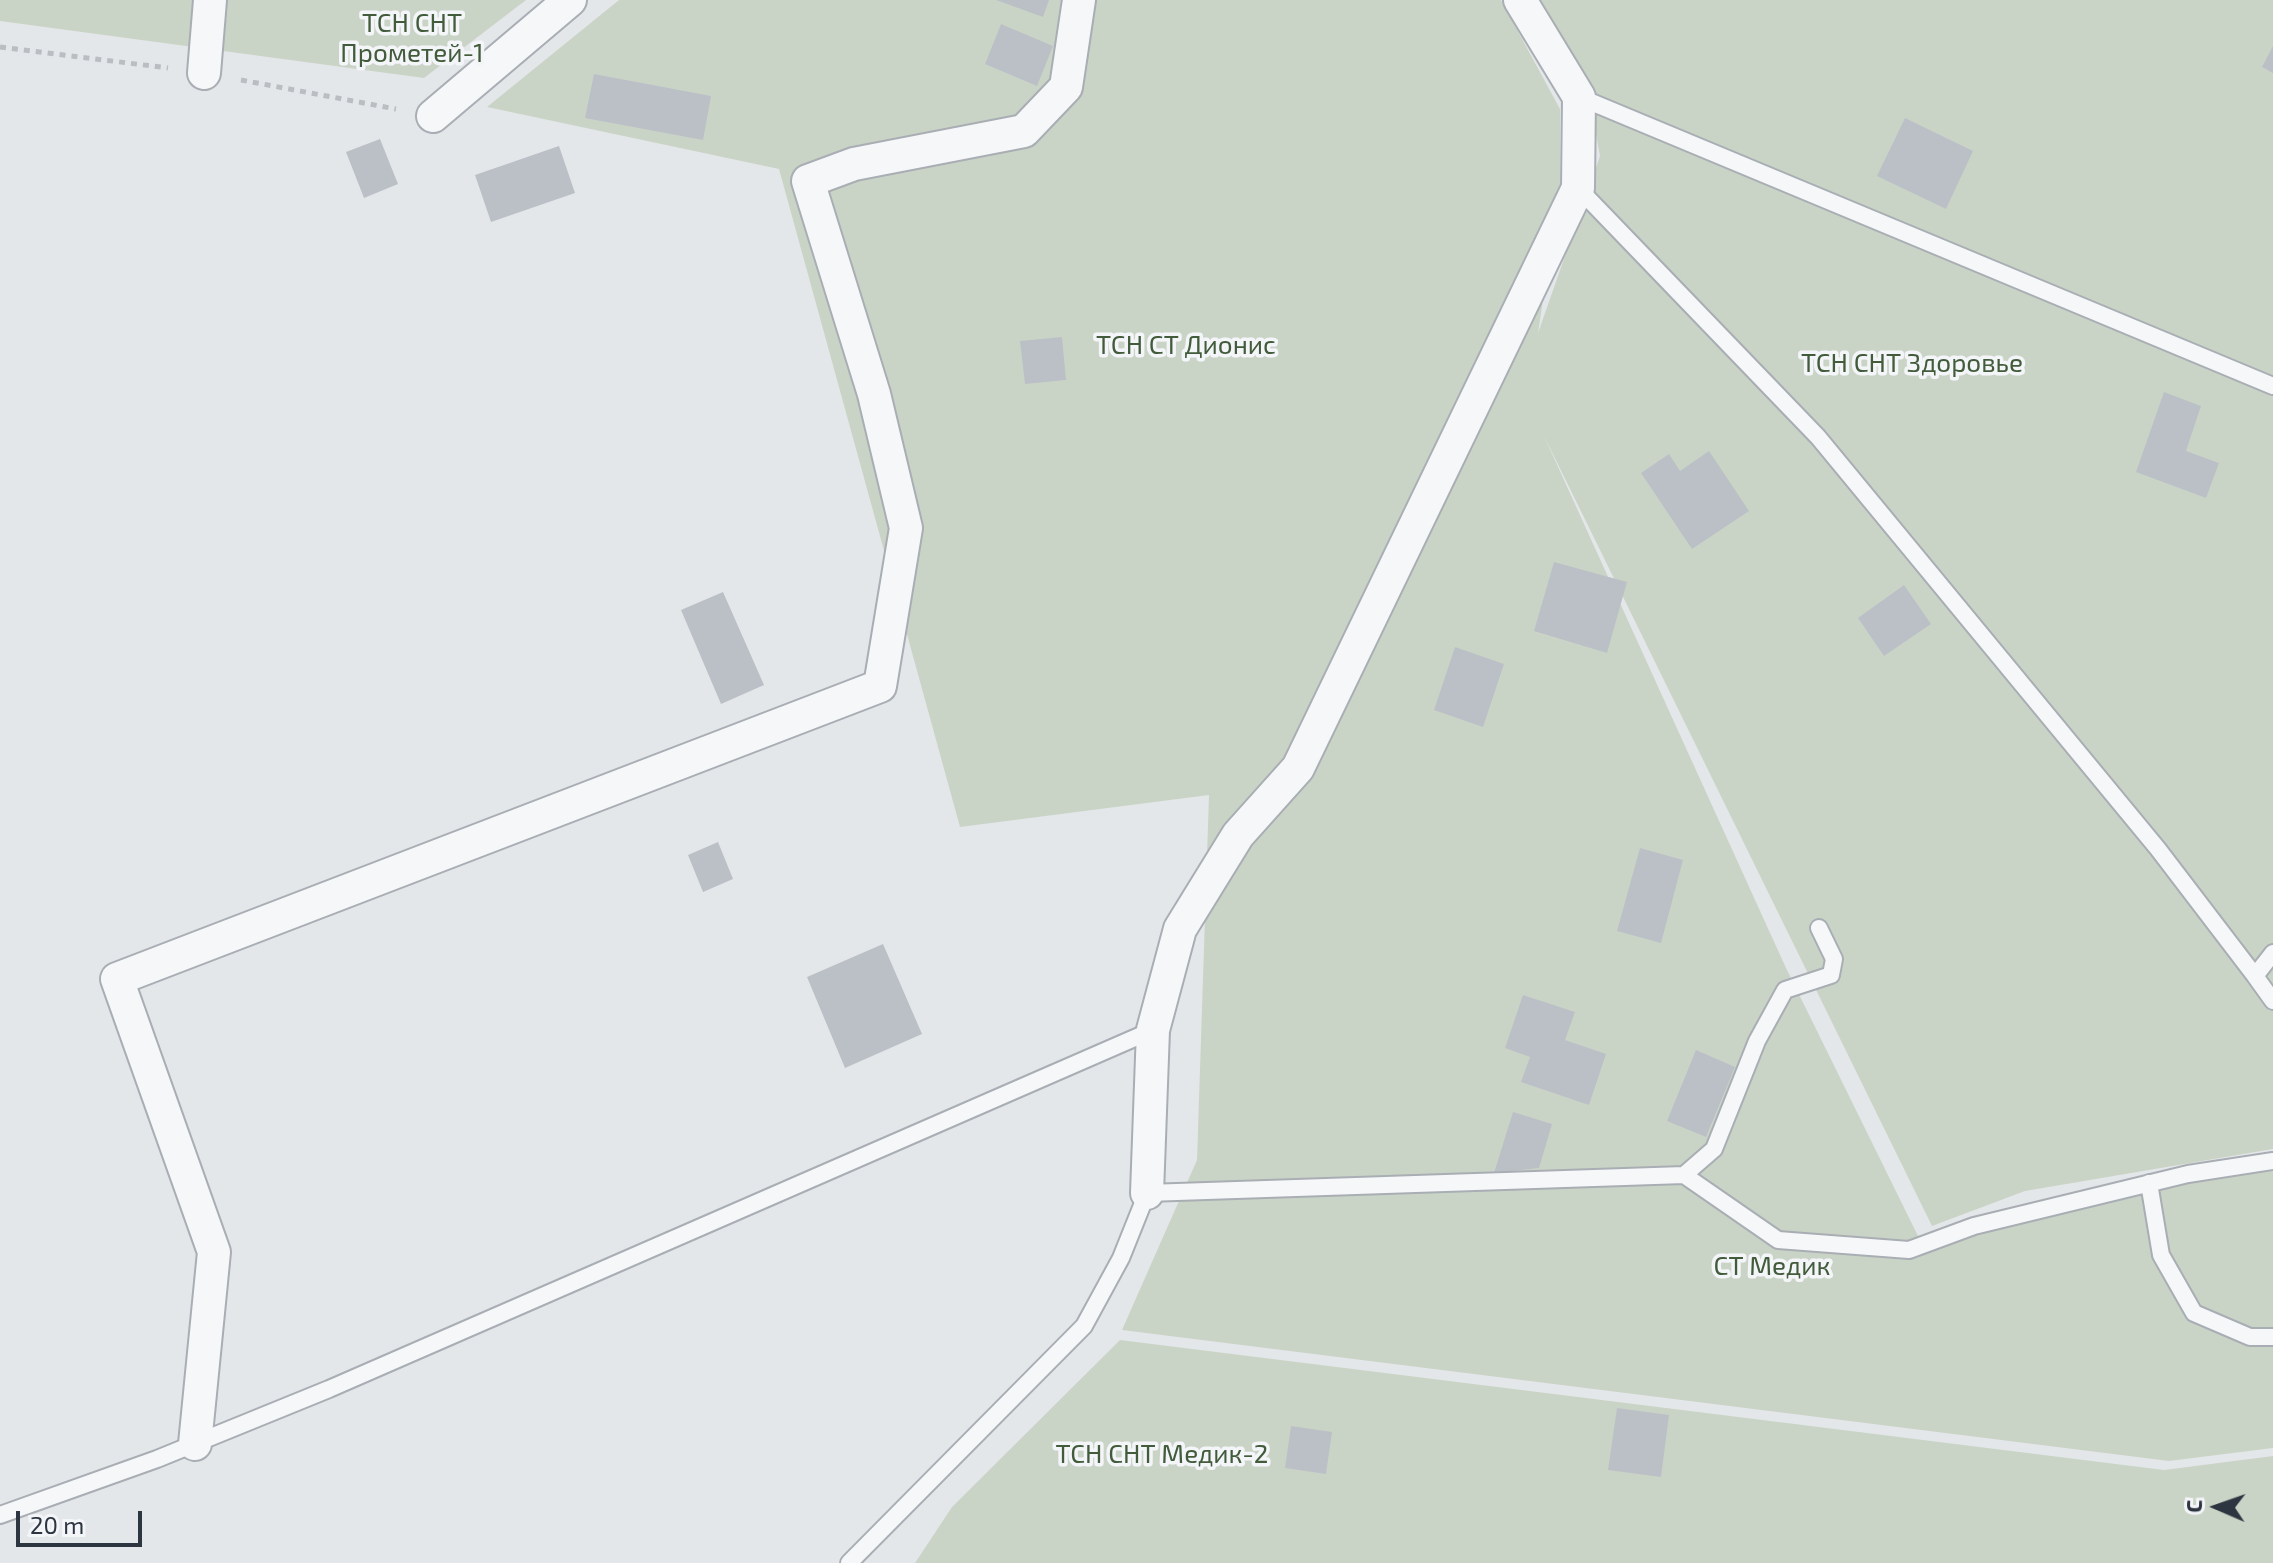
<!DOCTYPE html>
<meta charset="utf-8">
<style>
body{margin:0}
#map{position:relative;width:2273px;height:1563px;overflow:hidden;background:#e4e7ea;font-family:"Exo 2",sans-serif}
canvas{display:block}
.north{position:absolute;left:2177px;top:1467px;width:80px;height:80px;-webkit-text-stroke:6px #f3f5f8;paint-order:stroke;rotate:272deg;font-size:22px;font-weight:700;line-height:32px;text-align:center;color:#2d3541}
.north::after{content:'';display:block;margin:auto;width:28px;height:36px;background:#2d3541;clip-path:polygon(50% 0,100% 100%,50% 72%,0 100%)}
.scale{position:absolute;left:16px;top:1511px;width:126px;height:36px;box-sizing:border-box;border:4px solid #2d3541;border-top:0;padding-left:10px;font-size:24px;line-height:28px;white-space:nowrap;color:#2d3541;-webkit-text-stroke:6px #f3f5f8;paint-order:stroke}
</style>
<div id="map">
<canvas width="2273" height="1563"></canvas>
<div class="north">С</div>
<div class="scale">20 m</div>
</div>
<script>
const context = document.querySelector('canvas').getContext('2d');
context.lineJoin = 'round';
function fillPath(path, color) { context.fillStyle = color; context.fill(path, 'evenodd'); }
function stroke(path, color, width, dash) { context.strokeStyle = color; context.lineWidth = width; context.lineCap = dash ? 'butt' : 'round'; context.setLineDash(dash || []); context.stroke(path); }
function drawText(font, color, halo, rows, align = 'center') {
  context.font = font + ' "Exo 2",sans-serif'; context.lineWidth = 7; context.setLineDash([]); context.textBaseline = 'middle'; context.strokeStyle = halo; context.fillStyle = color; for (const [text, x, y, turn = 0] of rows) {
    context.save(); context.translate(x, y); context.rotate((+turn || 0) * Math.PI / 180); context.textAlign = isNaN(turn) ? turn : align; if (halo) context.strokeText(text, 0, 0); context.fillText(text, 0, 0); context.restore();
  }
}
const green = new Path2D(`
 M0,0H526L424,78L0,21Z
 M619,0H1501L1560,109V188L1538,333L1600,156L1586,80L1541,0H2273V1149L2025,1191L1932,1226L1544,436L1786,968L1918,1236L2273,1163V1448L2169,1461L1122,1330L1197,1160L1209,795L960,827L779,169L487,107Z
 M1120,1340L2164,1470L2273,1456V1563H915L952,1507Z`);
const building = new Path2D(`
 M996,0H1049L1043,17Z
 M1001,24L1053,46L1037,86L985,64Z
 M2273,46V73L2262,67Z
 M594,74L711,96L703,140L585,118Z
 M1905,118L1973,151L1946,209L1877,176Z
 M380,139L398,184L364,198L346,152Z
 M559,146L575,193L491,222L475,175Z
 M1062,337L1066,380L1025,384L1020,341Z
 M2164,392L2201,406L2186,451L2219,463L2206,498L2136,472Z
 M1709,451L1749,511L1692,549L1641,473L1669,454L1680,471Z
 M1554,562L1627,582L1607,653L1534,631Z
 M1904,585L1931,624L1884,656L1858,618Z
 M723,592L764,685L721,704L681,610Z
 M1455,647L1504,664L1483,727L1434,710Z
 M718,842L733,879L703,892L688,855Z
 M1640,848L1683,860L1661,943L1617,931Z
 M883,944L922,1034L845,1068L807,977Z
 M1523,995L1575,1012L1565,1040L1606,1054L1589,1105L1521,1082L1530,1057L1505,1048Z
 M1696,1050L1735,1067L1706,1137L1667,1121Z
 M1513,1112L1552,1124L1539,1168L1494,1173Z
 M1617,1408L1669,1415L1661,1477L1608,1470Z
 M1291,1426L1332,1432L1326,1474L1285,1468Z`);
const path = new Path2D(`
 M0,47L168,68
 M241,80L396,109`);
const lane = new Path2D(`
 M1579,97L2273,386
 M1578,188L1818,437L2158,849L2255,976L2273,953
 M2255,976L2273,1001
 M1684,1175L1714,1149L1757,1041L1785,990L1831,975L1834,959L1819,928
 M2149,1183L2161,1255L2194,1313L2250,1337H2273
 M0,1515L157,1459L329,1389L1153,1030
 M849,1563L1084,1326L1121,1258L1147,1193L1684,1175L1778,1240L1909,1250L1974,1226L2188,1174L2273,1161`);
const street = new Path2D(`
 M204,73L210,0
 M433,116L570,0
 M1147,1193L1153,1030L1180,929L1238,835L1298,768L1578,188L1579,97L1520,0
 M195,1444L214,1252L117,979L880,686L906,528L874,394L808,181L854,164L1024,131L1066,87L1079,0`);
const parkNames = [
 ["ТСН СНТ",412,23],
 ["Прометей-1",412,53],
 ["ТСН СТ Дионис",1186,345],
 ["ТСН СНТ Здоровье",1912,363],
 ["СТ Медик",1772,1266],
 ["ТСН СНТ Медик-2",1162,1454]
];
fillPath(green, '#cad4c6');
fillPath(building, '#bbc0c7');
stroke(lane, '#a9aeb4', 20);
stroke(street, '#a9aeb4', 36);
stroke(path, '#babdc2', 5, [6, 6]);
stroke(lane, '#f6f7f9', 16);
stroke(street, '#f6f7f9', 32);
drawText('26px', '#425c3b', '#f3f5f8', parkNames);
</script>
